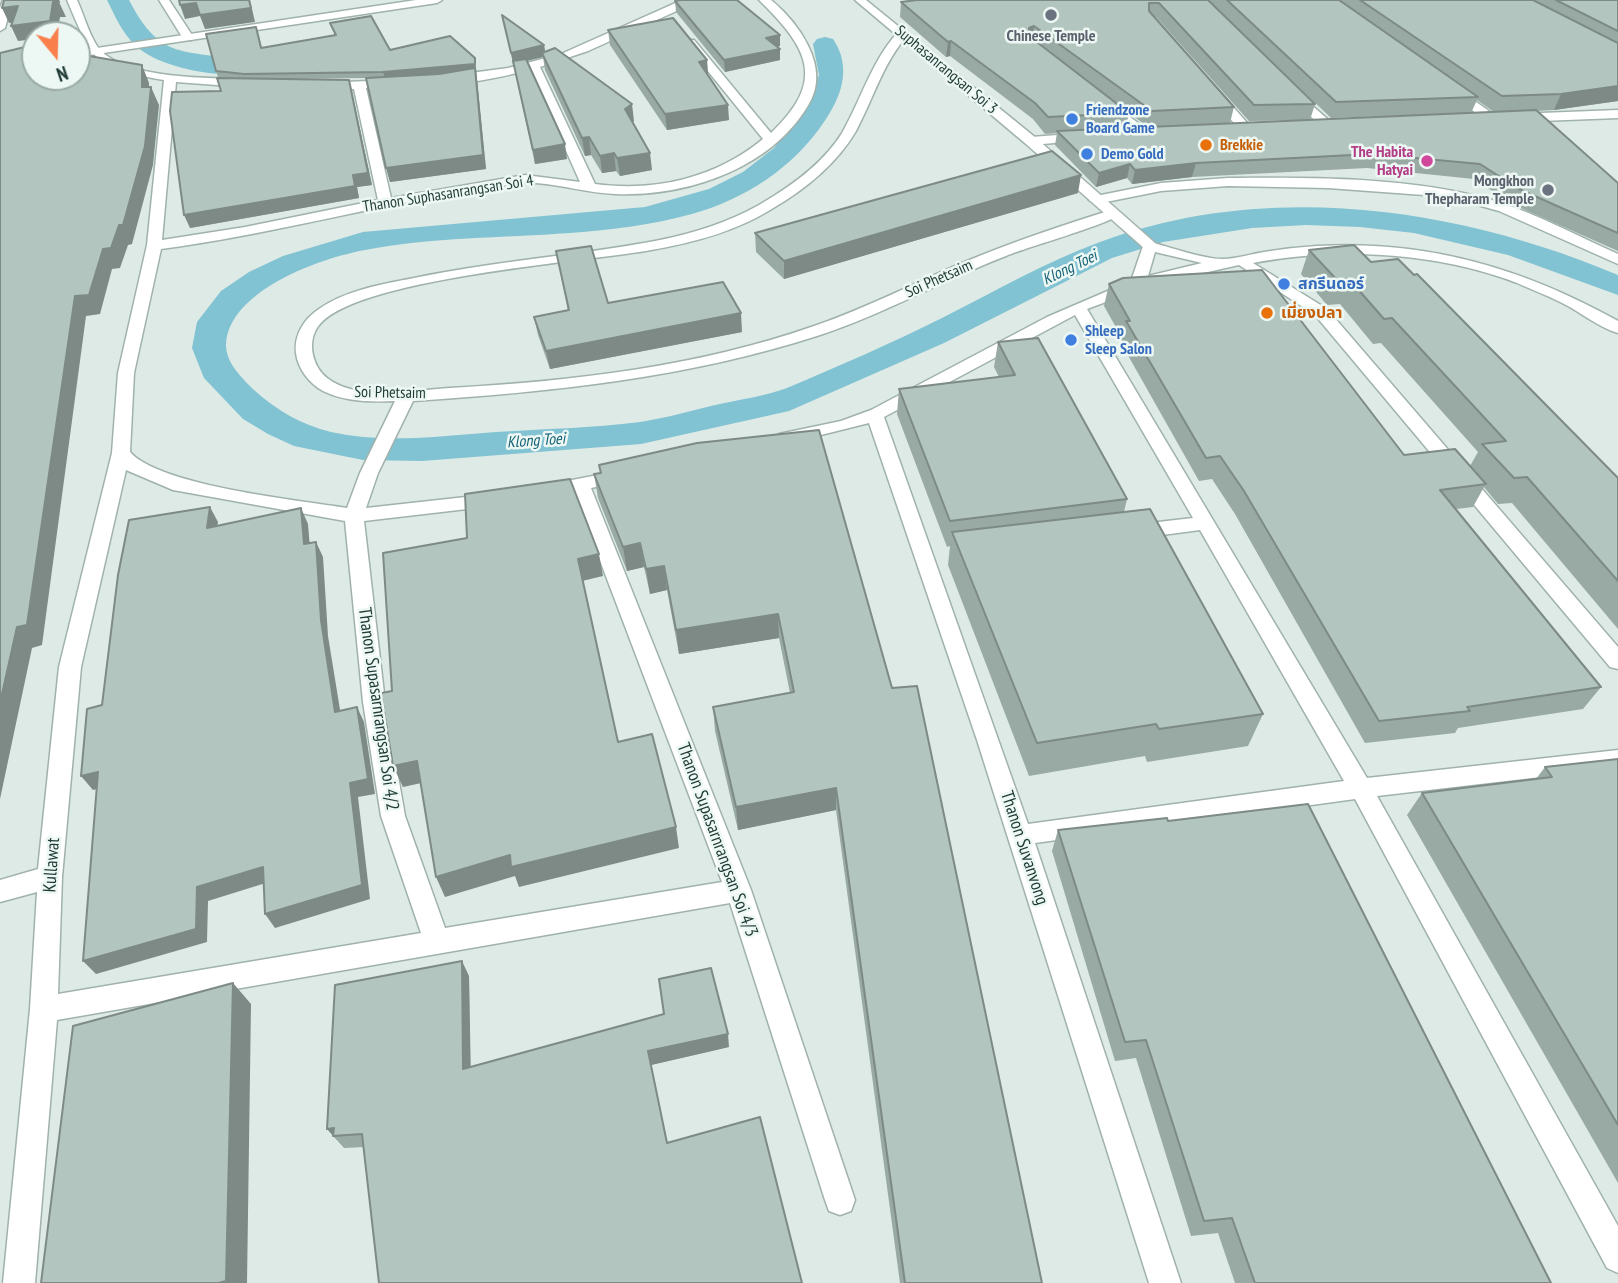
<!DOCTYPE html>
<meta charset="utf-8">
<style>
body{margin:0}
#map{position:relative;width:1618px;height:1283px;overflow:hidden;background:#ddeae5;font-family:"PT Sans Narrow",sans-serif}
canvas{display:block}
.north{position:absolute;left:21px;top:21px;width:70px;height:70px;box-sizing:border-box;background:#edf7f3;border:2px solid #9aaba7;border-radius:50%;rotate:161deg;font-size:19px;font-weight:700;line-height:28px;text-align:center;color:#1e3a34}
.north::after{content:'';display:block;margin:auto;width:24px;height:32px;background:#f97f4c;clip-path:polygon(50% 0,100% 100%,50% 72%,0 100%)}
</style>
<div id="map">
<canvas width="1618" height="1283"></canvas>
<div class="north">N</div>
</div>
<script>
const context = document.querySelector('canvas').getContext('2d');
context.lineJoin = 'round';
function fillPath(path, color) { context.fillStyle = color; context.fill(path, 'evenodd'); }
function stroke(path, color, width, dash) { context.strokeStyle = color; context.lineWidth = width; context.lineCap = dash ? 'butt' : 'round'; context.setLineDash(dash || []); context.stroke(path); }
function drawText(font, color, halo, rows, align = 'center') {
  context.font = font + ' "PT Sans Narrow","Noto Sans Thai",sans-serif'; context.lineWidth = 5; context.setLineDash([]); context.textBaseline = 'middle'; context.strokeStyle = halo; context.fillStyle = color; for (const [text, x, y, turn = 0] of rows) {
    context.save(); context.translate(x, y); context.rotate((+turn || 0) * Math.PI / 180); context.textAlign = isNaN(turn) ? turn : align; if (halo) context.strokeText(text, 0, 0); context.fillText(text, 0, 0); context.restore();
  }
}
const canal = new Path2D(`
 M107,0H129C162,64 185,47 244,62L247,67L244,72C215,79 157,66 136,46C122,33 115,16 107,0Z
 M825,37L833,39C852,67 842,96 824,122C793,168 745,199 692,214C652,225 611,230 570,233C502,238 432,237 365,250C320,258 228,291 226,345C226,363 242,378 254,390C276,410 302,425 331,432C385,444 442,436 496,432C544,429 592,428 640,422C667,418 693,410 720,404C743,399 765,396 787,388C839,366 892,343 942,318C994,292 1045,262 1100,242C1267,180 1457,207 1618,275V295L1508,255L1414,233L1360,227L1306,225L1252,228L1163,242L1112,258L944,343L789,411L641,444L422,461L363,460L294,446L268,434L243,419L204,378L192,348L197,322L221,291L249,272L283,256L363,232L645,207L709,189L743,172L774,148L810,104L819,75L813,44L817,39Z`);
const minor = new Path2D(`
 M3,0L12,2L5,28L0,31V8Z
 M67,0H77C84,15 88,32 97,46C120,79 207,78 244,79L250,83L244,87L176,82L162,240L245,227L378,200L354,89L322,90L318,89V83L395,80L401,84L395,88H366L391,198L525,175L580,182L530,70C513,74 455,89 442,80L448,76L508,68L561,54L680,1L701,0L588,51L540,67L595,184C655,192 716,178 763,139L686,44V40H694L771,133C827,80 808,48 759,0H771C798,22 829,65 811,100C775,168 687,197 615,194C588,193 563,185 536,183C517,182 498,187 479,189C372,206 268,235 161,249L134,373L130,452C160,486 298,500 347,508L360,473L395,401C371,402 345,402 323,391C309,383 298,369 296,353C294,335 304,319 319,309C346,290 383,284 414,278C494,261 575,256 655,241C691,234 727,223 759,205C790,187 823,164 842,133C862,98 871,62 898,32L908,34C881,67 875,95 856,131C836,165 803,191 770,210C734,232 692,243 651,250C588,262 348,278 317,328C307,344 313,367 327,378C358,402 413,390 450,388C573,381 697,367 814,326C867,308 916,282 967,261C1013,242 1060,226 1108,211H1118L1120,214C1110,224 1027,247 1006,256C943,280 884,314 820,335C688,378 551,392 413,401L378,473L366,508L493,494L500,496L502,500L500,504L493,506L364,521L385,702L405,816L445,928L722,882L574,492L546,497L539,495L537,491L539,487L546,485L624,470L630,472L633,476L630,480L591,488L751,890L855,1200L851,1211L840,1215L829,1211L825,1200L730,903L57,1020L35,1283H3L30,1009L37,892L0,902V880L38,869L59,667L112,453L118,373L147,245L164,80C93,68 94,63 67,0ZM126,470L173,490L345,521L363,702L381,816L421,933L58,994L62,877L81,667Z
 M159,0H169L194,38L192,40H184Z
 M1452,85L1496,116V122H1488L1448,92V86Z
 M1292,88L1332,123V129H1324L1288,95V89Z
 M1214,89L1218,90L1249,125V131H1241L1210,96L1208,93Z
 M1105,99L1149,131V137H1141L1101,106L1099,103Z
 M1618,110V118L1515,122L1509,118L1515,114Z
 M1084,133L1090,137L1089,140L1031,145L1025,141L1031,137Z
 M1228,178C1311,177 1416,177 1495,201C1538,214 1577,236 1618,254V264L1499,211L1470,203L1424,195L1328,188L1228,186L1161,191L1096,204L1089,200L1096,196L1161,183Z
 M1150,242C1170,247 1203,259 1222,259C1236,259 1251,254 1264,252C1282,249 1300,247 1317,246C1427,240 1523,268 1618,321V333C1600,328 1583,314 1566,305C1551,297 1533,290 1517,283C1435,252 1339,247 1253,263L1327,309L1618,647V669L1610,667L1315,315L1239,265L1154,284L1087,309L1367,778L1618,750V768L1377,796L1618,1226V1273L1607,1268L1355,799L1035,843L1181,1283H1149L977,740L869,423L785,444L776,438L779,434L841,421L871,410L1047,317L1131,281L1143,246ZM1155,252L1202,263L1148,276ZM1075,315L1193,518L1132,525L1125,527L1122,532L1125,537L1132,539L1200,530L1344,781L1028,824L884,417Z`);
const tertiary = new Path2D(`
 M416,0H442L437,3L77,57V51Z
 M855,0H866L1036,138L1155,243L1157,246L1155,249H1145L1026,144Z`);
const wall = new Path2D(`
 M1208,0H1618V101L1554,110L1536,111L1618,183V251L1512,204L1474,179L1367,168L1192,177L1132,184L1127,178L1096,187L1055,145L1057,133L1045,134L1033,119L950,56L946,57L900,17L901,2L1208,0L1315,104L1310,120L1249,121L1156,17H1155L1234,107L1230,123L1168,126L1494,112L1477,100L1471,113L1331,118ZM1129,113L1148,127L1126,128Z
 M675,1L780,46L777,47L780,60L725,72L676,12Z
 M330,23L390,50L476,69L475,70L477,81L486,169L390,182L366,78L291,79L352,92L372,185L357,187L359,198L190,228L221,91L231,78L218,77L216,71L258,32L262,48L335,35Z
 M505,26L544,45L545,52L634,121L633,122L652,170L620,176L616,171L602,173L591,155L585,156L545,70L543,57L527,61L567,159L535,164Z
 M608,30L707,60L708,75L729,120L667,130L610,45Z
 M1078,193L784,279L756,252L755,233Z
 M1309,250L1371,262L1618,478V629L1512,503L1498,504L1484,487L1473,507L1456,509L1601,687L1583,709L1458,728L1455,733L1365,743L1235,514L1212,479L1199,481L1121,343L1122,338L1104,306L1109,284L1404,455L1470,466L1478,452L1381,343L1373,344L1340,304L1327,305L1301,274Z
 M556,251L608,303L742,332L550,369L538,335L534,317L568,311Z
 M998,342L1127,499L1124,512L1263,714L1248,746L1147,762L1145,756L1029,776L948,565L950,546L947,547L897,414L899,389L999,377L994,367Z
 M819,430L1042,1283H900L836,810L738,830L715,731L713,707L790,693L779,638L679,654L667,590L650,594L644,567L627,571L598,498L594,474L600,473L599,465Z
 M1618,759V1183L1407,815L1422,793L1536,779L1545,767Z
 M1168,821L1551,1283H1235L1218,1233L1191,1236L1136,1058L1115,1061L1052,851L1058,830Z
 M469,976L470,1067L729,1047L651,1065L667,1142L364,1147L344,1148L327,1129Z`);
const shadedWall = new Path2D(`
 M250,0L255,22L205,29L200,16L185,19L180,5L196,3Z
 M53,2H59L66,17H60L57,35H35V39L18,41L11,26Z
 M18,6L25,21L9,23L2,8Z
 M1034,26L1032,41L1027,43L1029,28Z
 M780,35V46L766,49V38Z
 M951,41L950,56L946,57L948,42Z
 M544,45L546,57L542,53L543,57L513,64L511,53Z
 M780,49V60L725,72L724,60Z
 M475,58L486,169L390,182L386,168L475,70L385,78L383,72Z
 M707,60L708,75L699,62Z
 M142,65L149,83V105L142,87Z
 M349,80L372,185L357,187L359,198L190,228L184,215L353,175Z
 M1618,86V101L1554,110L1561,94Z
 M151,87L159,105L153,165L132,244L128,245L120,268L112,269L100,314L86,316L42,645L32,648L0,799V703L75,296Z
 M632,104L634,121L627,126L625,109Z
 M728,105L729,120L667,130L665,114Z
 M589,137L591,155L585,156L582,138Z
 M565,144L567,159L535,164L533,150Z
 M614,153L616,171L602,173L600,156Z
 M650,153L652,170L620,176L617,158Z
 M1196,163L1192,177L1132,184L1135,170Z
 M1130,164L1127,178L1096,187L1099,173Z
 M1081,175L1078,193L784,279V261Z
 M741,313L742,332L550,369L546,351Z
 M210,507L218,522L215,543L207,528Z
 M301,508L308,524L311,560L304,544Z
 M316,542L323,557L328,636L343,728L335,712L321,620Z
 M640,543L644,567L627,571L623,547Z
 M599,554L603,576L582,581L578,559Z
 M664,566L667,590L650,594L646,569Z
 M778,614L779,638L679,654L676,630Z
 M357,707L364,722L375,794L358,797L370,899L275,928L265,914L350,783Z
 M417,761L426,782L403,787L393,766Z
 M98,772L110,786L93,790L81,776Z
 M836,788V810L738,830L736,807Z
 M676,827L679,848L519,887L515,876L445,897L436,877L510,855Z
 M263,867L272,881L208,901L207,942L96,974L83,961L197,887Z
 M462,961L469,976L471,1082L463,1069Z
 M233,983L251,1004L247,1283H218Z
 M728,1034L729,1047L651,1065L670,1155L648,1051Z
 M334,1128L333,1136L338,1141L327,1129Z`);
const building = new Path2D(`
 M4,0H58L59,2H53L50,21L11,26L18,6L2,8Z
 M179,0H249L251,8L200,15L196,3L180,5Z
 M681,0H737L780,35L766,38L780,49L724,60L675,1Z
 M917,0H1208L1315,104L1254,105L1159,3H1149V11L1234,107L1152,111L1034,26L1029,28V36L1129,113L1048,117L1035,103L951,41L948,42L901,2Z
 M1227,0H1339L1478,97L1336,102Z
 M1360,0H1533L1618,43V86L1561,94L1502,96Z
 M1556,0H1618V31Z
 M502,15L544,45L511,53Z
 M371,16L390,50L450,36L475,58V64L383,72L244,74L216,71L206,34L256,27L261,48L336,35L330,23Z
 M673,18L707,60L699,62L728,105L665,114L608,30Z
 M29,46L35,47V77H77V54L142,65V87H151L145,146L123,225H119L111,248L103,249L89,295L75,296L27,625L17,627L0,703V53Z
 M555,48L632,104L625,109L650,153L617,158L614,153L600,156L589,137L582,138L542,53Z
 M526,59L565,144L533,150L513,61Z
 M475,68L483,155L386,168L366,78L439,74Z
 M217,78L349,80L368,173L353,175L355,186L184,215L170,111L172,92L221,91Z
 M1536,110L1618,183V233L1519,189L1480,164L1372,154L1196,163L1135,170L1130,164L1099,173L1057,131Z
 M1052,151L1081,175L784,261L755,233Z
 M1354,245L1371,262L1398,259L1414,275L1417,274L1618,478V581L1527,477L1514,478L1482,444L1506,441L1392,318L1384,319L1349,279L1337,280L1309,250Z
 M591,246L608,303L723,282L741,313L546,351L534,317L569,310L556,251Z
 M1262,270L1404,455L1455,449L1486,484L1440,490L1601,687L1467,707L1470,711L1379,721L1244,491L1220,456L1206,458L1126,321H1130L1109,284L1123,278Z
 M1038,338L1127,499L950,521L899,389L1015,375L998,342Z
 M819,430L892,688L917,686L1042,1283H905L836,788L736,807L713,707L794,692L778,614L676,630L664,566L646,569L640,543L623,547L594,474L601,473L599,465L697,443Z
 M570,479L599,554L578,559L618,742L652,734L676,827L511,867L510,855L436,877L417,761L393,766L381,693L392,691L383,553L467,538L465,494Z
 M210,507L207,528L301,508L304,544L316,542L321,620L335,712L357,707L368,779L350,783L362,885L265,914L263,867L197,887L196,929L83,961L98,772L81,776L87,709L102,705L118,575L129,520Z
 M1150,509L1263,714L1159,729L1156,724L1037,743L952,532Z
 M1618,759V1125L1422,793L1552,777L1545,767Z
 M1308,804L1551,1283H1255L1232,1218L1204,1221L1146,1040L1125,1042L1058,830L1167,818L1168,821Z
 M462,961L463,1069L664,1014L659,979L711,968L728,1034L648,1051L667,1143L760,1117L802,1283H379L362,1134L333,1136L334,1128L327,1129L335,985Z
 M233,983L226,1281L218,1283H41L73,1026Z`);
const markers = [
 [1051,15,7,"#6b7280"],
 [1072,119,7,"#3f7fe0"],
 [1206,145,7,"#e8710a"],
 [1087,154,7,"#3f7fe0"],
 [1427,161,7,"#d1479c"],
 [1548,190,7,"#6b7280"],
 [1284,284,7,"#3f7fe0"],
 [1267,313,7,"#e8710a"],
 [1071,340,7,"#3f7fe0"]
];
const farWorshipnames = [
 ["Chinese Temple",1051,36],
 ["Mongkhon",1534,181,"right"],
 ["Thepharam Temple",1534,199,"right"]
];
const farStreetnames = [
 ["Suphasanrangsan Soi 3",946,70,40],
 ["Thanon Suphasanrangsan Soi 4",448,194,-9],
 ["Soi Phetsaim",939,279,-24],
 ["Soi Phetsaim",390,393,1]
];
const farShopnames = [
 ["Friendzone",1086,110],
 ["Board Game",1086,128],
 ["Demo Gold",1101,154],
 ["สกรีนดอร์",1298,284],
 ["Shleep",1085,331],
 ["Sleep Salon",1085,349]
];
const farFoodnames = [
 ["Brekkie",1220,145],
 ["เมี่ยงปลา",1281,313]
];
const farHotelnames = [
 ["The Habita",1413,152],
 ["Hatyai",1413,170]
];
const farWaternames = [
 ["Klong Toei",1070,268,-26],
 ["Klong Toei",536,441,-4]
];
const streetNames = [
 ["Thanon Supasarnrangsan Soi 4/2",378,709,82],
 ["Thanon Supasarnrangsan Soi 4/3",717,840,70],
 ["Thanon Suvanvong",1024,848,72],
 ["Kullawat",52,865,-86]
];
fillPath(canal, '#81c2d3');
stroke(minor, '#a0b2ac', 3);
stroke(tertiary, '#a0b2ac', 3);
fillPath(minor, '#fff');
fillPath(tertiary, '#fff');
fillPath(wall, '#99a9a3');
fillPath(shadedWall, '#7d8a85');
fillPath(building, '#b2c5be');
stroke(building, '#7d8a85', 2);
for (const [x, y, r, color] of markers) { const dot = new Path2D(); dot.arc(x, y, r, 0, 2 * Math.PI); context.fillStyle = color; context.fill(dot); stroke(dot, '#edf7f3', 2.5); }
drawText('bold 16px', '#5b616d', '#edf7f3', farWorshipnames);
drawText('16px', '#1e3a34', '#edf7f3', farStreetnames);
drawText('bold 16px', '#366cbe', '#edf7f3', farShopnames, 'left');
drawText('bold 16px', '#c56008', '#edf7f3', farFoodnames, 'left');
drawText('bold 16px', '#b23c85', '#edf7f3', farHotelnames, 'right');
drawText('italic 16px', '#166378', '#edf7f3', farWaternames);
drawText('18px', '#1e3a34', '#edf7f3', streetNames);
</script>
